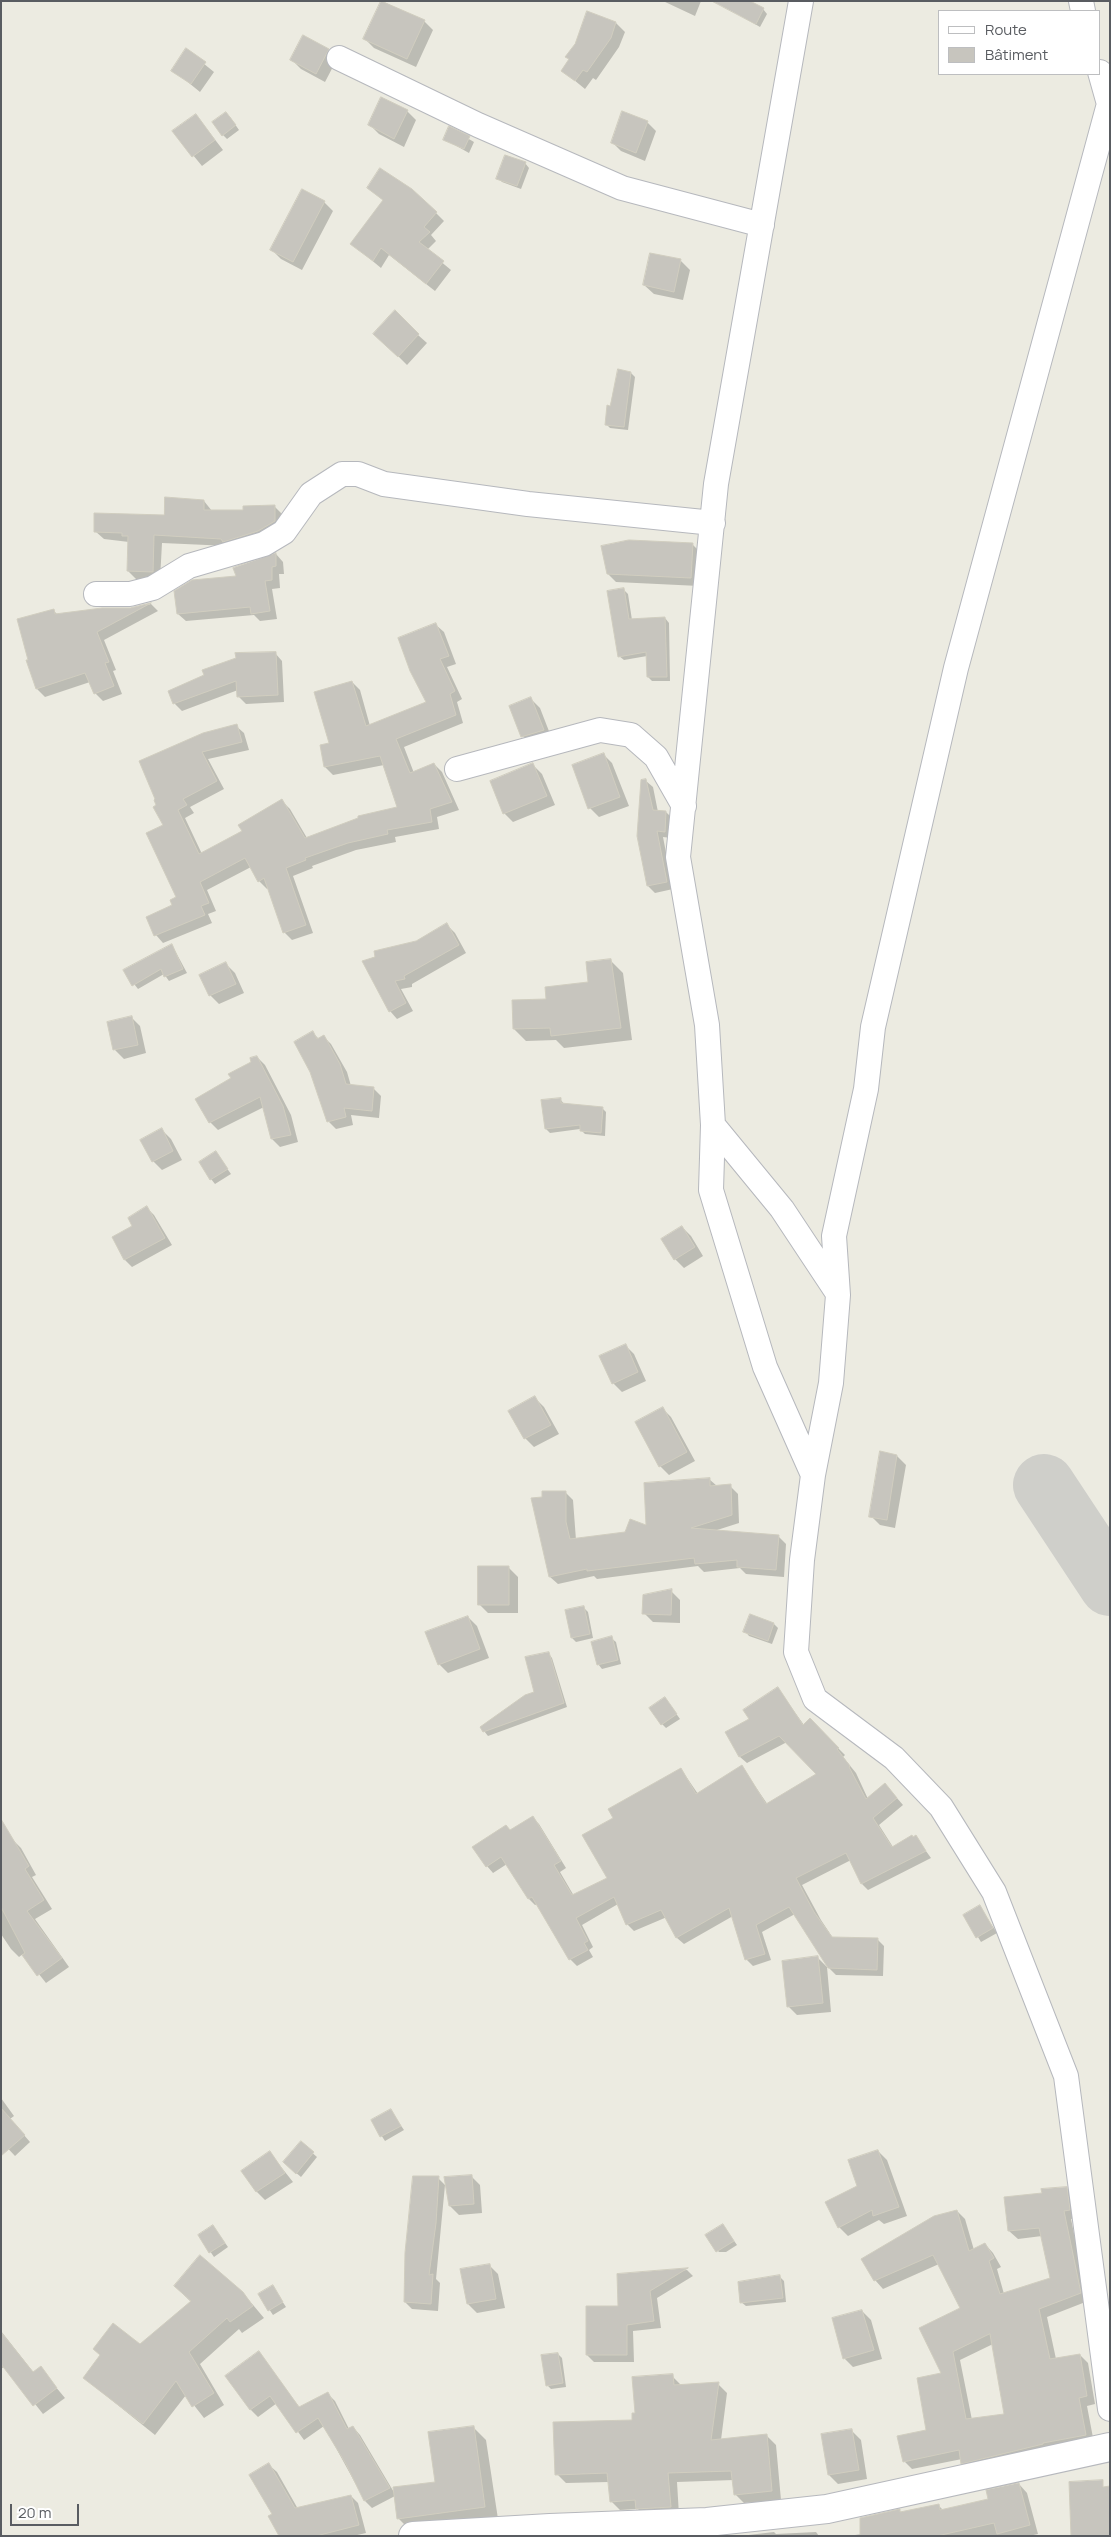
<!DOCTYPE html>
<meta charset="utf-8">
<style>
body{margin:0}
#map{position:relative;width:1111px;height:2537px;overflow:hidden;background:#ecebe1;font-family:Manrope,sans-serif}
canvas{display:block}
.frame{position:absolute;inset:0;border:2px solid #595c61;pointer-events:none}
.legend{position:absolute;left:938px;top:10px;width:162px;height:65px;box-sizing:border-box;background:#fff;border:1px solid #bdbec0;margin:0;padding:6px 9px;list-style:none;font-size:15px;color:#595c61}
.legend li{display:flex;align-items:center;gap:10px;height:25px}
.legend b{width:25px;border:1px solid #bdbec0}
.scale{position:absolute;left:10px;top:2504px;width:69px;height:22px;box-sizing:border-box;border:2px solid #595c61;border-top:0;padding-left:6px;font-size:15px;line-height:18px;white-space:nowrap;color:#595c61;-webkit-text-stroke:4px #fff;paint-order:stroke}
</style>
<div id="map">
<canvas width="1111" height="2537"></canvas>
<div class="frame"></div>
<ul class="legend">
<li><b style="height:6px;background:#fff"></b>Route</li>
<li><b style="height:14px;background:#c7c5be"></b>Bâtiment</li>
</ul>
<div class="scale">20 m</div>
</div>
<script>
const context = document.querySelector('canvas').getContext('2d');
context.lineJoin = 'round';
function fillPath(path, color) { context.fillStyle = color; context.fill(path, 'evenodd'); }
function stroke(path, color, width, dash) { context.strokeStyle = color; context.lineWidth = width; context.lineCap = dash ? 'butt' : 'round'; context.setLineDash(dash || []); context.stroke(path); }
const shadow = new Path2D(`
 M382,1L424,21L433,30L416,67L374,48L365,39Z
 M663,1H701L695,16Z
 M763,9L767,14L760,27L734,12Z
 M616,23L625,32L619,47L596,80L593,78L585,89L563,71L570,60L567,57Z
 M187,50L214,72L200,92L173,70Z
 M328,50L337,59L325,82L301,69L292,60Z
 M407,111L416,120L404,147L379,134L370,125Z
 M196,115L223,150L202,166L174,132Z
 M230,117L239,130L227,139L223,135Z
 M647,122L656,131L645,161L621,151L612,142Z
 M450,128L474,142L469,153L444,139Z
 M525,163L529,168L521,189L502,182L498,178Z
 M368,188L436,213L444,221L431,235L436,241L427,250L451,270L435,291L389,255L381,268L352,244L384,201Z
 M324,202L333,211L302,270L281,259L272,250Z
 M680,260L690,270L683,300L654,294L644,285Z
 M418,335L427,343L407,365L384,342Z
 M631,373L635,377L628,430L610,428L606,424L611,407Z
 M204,501L212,511H244L274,506L282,514V530L229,546L162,543L160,580L136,579L128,571L129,542L104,539L95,531L165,516Z
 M692,544L700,552L699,586L616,582L608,574Z
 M276,554L283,562L284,574H279L280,588L272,589L277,619L260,621L254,615L186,621L178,614Z
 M623,589L628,594L632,620L665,618L669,623L670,681H652L648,677L647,656L624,660L619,656Z
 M151,604L158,611L104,640L116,670L113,671L122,694L103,701L95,693L90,682L45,697L37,689L53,610L58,615L130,609Z
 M436,625L444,632L456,664L447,667L462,699L457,702L463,723L404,747L414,773L434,764L442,772L459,810L437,817L439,829L395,837L396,842L356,850L312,866L313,868L293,876L313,933L292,940L284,932L269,888L267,889L259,881L251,867L207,890L216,911L208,914L212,923L163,943L156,935L178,898L165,826L141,761L236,726L244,733L249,750L208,759L224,789L190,807L194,813L185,818L202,854L244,832L282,801L290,809L307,838L398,808L384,765L333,775L325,767L331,744L352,682L360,690L370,726L428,702Z
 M275,653L282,661L284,702L246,704L238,696V690L182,711L175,704L170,692Z
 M531,699L540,708L552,739L532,746L523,736Z
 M603,754L612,763L629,806L599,817L590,808Z
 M533,765L542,774L555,805L513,822L504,813Z
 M646,781L653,787L658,812H666L673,819L671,838L663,837L673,889L655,893L648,886Z
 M447,925L455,933L466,953L412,984V987L401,989L413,1011L397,1019L390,1011L363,961L416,942Z
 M172,945L187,973L169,981L164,974L138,989L124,971Z
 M611,961L623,973L632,1040L564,1048L556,1040L526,1041L514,1029L548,1000L590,984Z
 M226,964L235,973L244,993L219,1004L210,995Z
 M131,1017L140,1026L146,1053L124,1059L115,1050Z
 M313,1033L319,1039L324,1037L331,1044L347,1072L351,1086L373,1088L381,1096L379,1118L351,1115L353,1125L336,1129L328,1121Z
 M257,1057L265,1065L291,1115L298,1142L280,1147L272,1139L264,1107L218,1130L210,1122L232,1079Z
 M560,1099L565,1105L602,1108L606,1112L605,1136L585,1134L580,1129L550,1133L546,1129L543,1101Z
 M162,1130L171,1139L182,1160L162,1170L153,1161Z
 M216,1153L231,1174L215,1184L211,1179Z
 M147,1208L154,1215L172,1245L132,1267L125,1260L113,1238L134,1226Z
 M682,1227L691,1236L703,1256L684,1268L675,1259L663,1239Z
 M625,1345L634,1354L646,1381L622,1392L613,1383Z
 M535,1398L544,1407L559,1434L534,1447L525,1438Z
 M662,1408L671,1417L695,1461L669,1475L660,1466Z
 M897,1456L906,1465L895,1528L880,1525L871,1516Z
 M709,1479L717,1486H730L738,1494L739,1523L714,1531L778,1536L786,1544L784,1577L746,1574L740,1568L704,1572L698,1566L597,1579L594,1576L558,1584L550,1577L543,1498L565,1492L573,1500L576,1540L626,1534L647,1526Z
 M509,1568L518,1577V1613H488L479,1604Z
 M671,1591L680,1600V1623L653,1622L644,1613Z
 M584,1608L588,1612L593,1638L576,1642L572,1638Z
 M751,1615L774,1624L778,1628L772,1644L749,1636L745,1631Z
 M468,1617L477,1626L489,1658L448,1673L439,1664Z
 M611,1638L616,1642L621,1664L602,1669L598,1664Z
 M548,1653L552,1658L567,1707L488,1736L484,1731L535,1693Z
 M778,1689L804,1725L810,1720L845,1755L843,1757L856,1773L868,1799L891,1791L903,1805L879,1825L893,1847L916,1837L931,1858L868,1890L862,1884L851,1860L802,1885L821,1920L833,1938L878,1940L884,1946L883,1976L836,1975L829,1968L795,1914L762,1932L771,1960L753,1966L746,1959L733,1916L684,1944L677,1938L667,1917L634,1931L627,1924L618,1904L582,1925L593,1947L589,1950L593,1957L577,1966L570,1959L538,1904L535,1905L528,1898L507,1864L493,1873L487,1866L510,1831L532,1817L539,1824L566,1868L560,1872L574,1896L608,1879L615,1818L681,1769L698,1794L742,1767L768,1805L818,1775L787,1742L747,1763L740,1757L727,1732L751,1719Z
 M665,1698L680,1719L666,1728L662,1724Z
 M12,1839L21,1848L36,1875L32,1877L52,1909L35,1919L69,1967L46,1983L23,1954L19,1957L11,1949L1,1934V1846Z
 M980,1907L997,1933L981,1942L965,1916Z
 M818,1958L827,1967L831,2012L797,2015L788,2006Z
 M1,2098L14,2116L10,2119L30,2142L15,2156L1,2141Z
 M391,2111L404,2130L385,2141L372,2121Z
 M301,2143L317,2157L301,2177L288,2166Z
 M878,2151L887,2160L907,2216L884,2224L879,2220L848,2236L839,2227Z
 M270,2153L293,2182L265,2200L256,2191Z
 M471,2176L480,2185L482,2213L459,2215L450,2206Z
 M438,2178L445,2185L436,2279L440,2283L438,2311L412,2309L405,2302Z
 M1066,2188L1075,2197L1078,2218L1071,2219L1088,2301L1047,2317L1056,2359L1080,2355L1088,2363L1095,2404L1087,2406L1094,2443L970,2471L962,2463V2459L912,2469L904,2461L928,2431L962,2308L939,2264L883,2289L875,2280L957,2211L965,2219L974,2250L985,2244L993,2253L1001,2267L997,2269L1004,2294L1052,2279L1042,2236L1018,2239L1009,2231L1043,2194ZM993,2344L1005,2415L972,2420L960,2360Z
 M723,2225L737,2245L726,2252H719L715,2248Z
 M213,2226L228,2247L214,2257L199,2235Z
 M489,2265L498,2274L505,2308L477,2313L468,2304Z
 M687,2270L693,2276L657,2298L661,2328L633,2331L634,2362H594L587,2355L619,2308L618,2276Z
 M779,2276L784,2281L786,2302L746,2306L741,2302Z
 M175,2286L243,2293L264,2318L242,2333L239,2329L200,2364L224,2405L204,2418L186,2395L155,2435L84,2378L140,2346L191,2302Z
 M273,2287L286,2307L273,2315L259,2294Z
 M862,2311L871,2320L882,2359L853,2367L844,2358Z
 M1,2331L34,2373L40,2368L65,2398L43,2414L5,2366L1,2369Z
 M259,2353L300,2408L328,2394L335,2401L349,2429L353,2427L360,2435L395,2494L437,2484L473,2427L486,2440L498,2519L411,2531L398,2518L395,2496L372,2508L365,2501L324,2426L304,2440L277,2403L258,2417L251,2410L227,2376Z
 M558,2354L562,2358L566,2387L551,2389L547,2385Z
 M672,2376L681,2385L718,2384L727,2393L721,2440L767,2436L776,2445L781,2500L744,2503L735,2494L734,2480L677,2482L679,2515L646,2518L638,2509L620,2510L611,2501L609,2482L566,2483L557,2474L634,2421L636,2414Z
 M852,2431L861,2440L867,2479L838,2484L829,2475L822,2435Z
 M269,2465L277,2472L298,2509L351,2496L358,2503L366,2533L353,2536H280L273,2515Z
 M1019,2484L1027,2493L1038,2534L1029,2536H848L862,2534L899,2510L902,2513L939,2506L943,2510L989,2500Z
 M774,2532L776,2534L816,2532L819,2536H740Z`);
const taxiway = new Path2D(`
 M1044,1485L1110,1585`);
const building = new Path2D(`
 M381,1L425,20L407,59L363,39Z
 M712,1H750L764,8L756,24Z
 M587,11L616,22L611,38L587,72L583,70L575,81L561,71L569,59L565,57L575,44Z
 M303,35L329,49L316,74L290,60Z
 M186,48L206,62L191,84L171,71Z
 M381,97L408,110L394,139L368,125Z
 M622,111L648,121L636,153L611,143Z
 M226,112L236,125L222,136L212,122Z
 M196,114L215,140L192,157L172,131Z
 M449,126L470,136L464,149L443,140Z
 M505,155L526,162L517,186L496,179Z
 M380,168L412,189L437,212L424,227L430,232L419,242L444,261L426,284L381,248L373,261L350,244L383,200L367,188Z
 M302,189L325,201L293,262L270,250Z
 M650,253L681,259L674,292L643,285Z
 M395,310L419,334L398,357L373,334Z
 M618,369L631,372L624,427L605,425L607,405L610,406Z
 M165,497L204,500V510H243V506L275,505V521L258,531L223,542L221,539L154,535L153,572L127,571L128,536H122V533L94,532V513L164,515Z
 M629,540L693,543L691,578L607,574L601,546Z
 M276,553V566L272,567V580L265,581L270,611L251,614L250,607L177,614L174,591L192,580L236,576L233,568Z
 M624,588L629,619L665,617L667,677H647L646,652L618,657L607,591Z
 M151,603L97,632L109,662L105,663L114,686L94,694L85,673L36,689L26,660H28L17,619L54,609L55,614L102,608H130Z
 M436,623L449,656L440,659L455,691L450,694L456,715L396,739L410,773L434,763L452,802L430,809L432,822L387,830L388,834L348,843L305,858L306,860L286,868L306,925L283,933L264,878L258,882L245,858L200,882L209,903L201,906L205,915L154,936L146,917L172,905L170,900L176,897L146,833L163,825L153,807L156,805L154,800L155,799L139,761L203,733L237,724L242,742L202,752L217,781L183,799L187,805L178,810L199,854L242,831L238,825L282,799L305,838L358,818V816L397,807L380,756L324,767L320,745L329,743L314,692L352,681L366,726L426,702L410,671L398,638Z
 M276,652L278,695L237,697L236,681L173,704L168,691L204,675L202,670L236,658L235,653Z
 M531,697L544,730L521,737L509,706Z
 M604,753L620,797L588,809L572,765Z
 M533,763L547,796L503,814L490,781Z
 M646,779L653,810L666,811L665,832L657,831L667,882L647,886L637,836L641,780Z
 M447,923L459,945L404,976L405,979L395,981L406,1003L389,1012L362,961L375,957L374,951L416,941Z
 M172,944L183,969L164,977L161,969L132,986L123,970Z
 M611,959L621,1028L551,1036L550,1028L513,1029L512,1000L546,999L545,987L588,982L586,962Z
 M226,962L236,984L209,996L199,975Z
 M132,1016L138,1045L113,1050L107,1022Z
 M313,1031L317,1039L324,1035L340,1064L346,1084L374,1087L372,1111L344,1108L346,1117L327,1122L310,1072L294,1042Z
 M257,1056L283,1106L291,1135L271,1139L260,1097L209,1123L195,1099L231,1078L228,1074L251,1062L250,1058Z
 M561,1098V1103L603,1107L601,1133L580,1131V1125L545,1129L541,1100Z
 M162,1128L173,1151L152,1162L140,1140Z
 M216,1151L228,1169L210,1180L199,1162Z
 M147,1206L165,1238L124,1260L112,1237L132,1226L128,1218Z
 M682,1226L695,1247L674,1260L661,1239Z
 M626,1344L638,1372L612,1384L599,1356Z
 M535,1396L551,1425L524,1439L508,1411Z
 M663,1407L687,1452L659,1467L635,1422Z
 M880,1451L897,1455L887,1520L869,1517Z
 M710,1478V1486L731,1484L732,1515L691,1528L779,1535L776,1570L737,1567V1560L695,1564L694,1558L587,1571V1569L549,1577L531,1498L542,1497V1491H566V1522L570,1539L625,1532L630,1519L646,1525L644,1483Z
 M478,1566H509V1605H478Z
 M672,1589L671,1615L642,1614L643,1595Z
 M584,1606L590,1634L571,1638L565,1610Z
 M750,1614L774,1623L768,1641L743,1632Z
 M468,1616L480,1649L438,1665L425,1632Z
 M612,1636L618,1660L597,1665L591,1642Z
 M549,1652L564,1703L483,1732L480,1727L525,1695L534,1692L525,1657Z
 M778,1687L803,1725L810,1718L839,1748L837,1749L850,1766L849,1767L866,1799L885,1783L897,1798L873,1818L892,1847L912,1835L913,1837L916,1835L926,1851L861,1884L846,1853L796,1878L814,1912L832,1937L878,1938L877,1970L828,1968L789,1907L756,1925L765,1954L745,1960L729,1908L676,1938L661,1910L626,1925L614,1897L576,1918L588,1941L584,1943L588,1950L569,1960L532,1897L528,1899L501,1857L486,1867L472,1847L506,1825L510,1830L533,1816L561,1861L554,1865L572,1895L607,1878L582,1835L613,1818L608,1809L681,1768L696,1794L742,1765L766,1804L816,1774L779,1736L739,1757L725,1732L749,1719L743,1710Z
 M665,1697L677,1714L661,1725L649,1708Z
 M1,1819L29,1866L25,1869L44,1900L27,1911L62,1958L37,1976L22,1955L25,1953L1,1907Z
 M980,1905L993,1928L976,1938L963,1915Z
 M818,1956L823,2003L787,2007L782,1961Z
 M1,2108L25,2135L1,2156Z
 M391,2109L401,2126L380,2137L371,2120Z
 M301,2141L314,2152L296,2174L283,2162Z
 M878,2150L899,2207L873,2216L872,2210L838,2228L825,2202L857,2186L848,2160Z
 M270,2151L285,2173L256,2192L241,2171Z
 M472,2175L474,2204L449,2206L444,2177Z
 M413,2176H439L436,2223L429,2275L433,2274L431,2304L404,2302L405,2253Z
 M1067,2187L1070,2210L1064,2211L1081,2293L1039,2309L1050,2359L1080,2354L1087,2396L1079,2398L1086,2435L1043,2443V2444L961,2464L959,2450L903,2462L897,2436L926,2430L917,2378L941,2373L919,2328L960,2308L933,2255L874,2281L861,2259L934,2216L957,2210L969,2251L985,2243L994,2258L989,2261L1000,2294L1050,2278L1039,2228L1008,2231L1004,2197L1042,2193L1041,2189ZM990,2334L1004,2414L966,2419L953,2352Z
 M723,2224L734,2241L716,2252L705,2235Z
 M213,2225L225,2243L209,2253L198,2235Z
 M200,2255L243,2292L253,2306L230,2322L227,2318L189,2352L214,2393L192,2407L176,2381L143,2424L83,2378L100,2355L93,2349L113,2323L140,2344L191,2301L174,2286Z
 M490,2264L496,2299L467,2304L460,2269Z
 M688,2268L650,2291L654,2321L627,2325V2355H586V2306H618L617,2274Z
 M780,2275L783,2298L740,2303L738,2282Z
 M273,2285L283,2302L268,2311L258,2294Z
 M862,2310L874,2350L843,2359L832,2318Z
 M1,2332L33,2372L41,2366L57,2388L33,2406L1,2364Z
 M259,2351L299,2407L328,2392L347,2429L353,2426L390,2488L364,2501L346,2464L318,2418L296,2433L270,2396L250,2410L225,2376Z
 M558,2353L563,2383L546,2386L541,2355Z
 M673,2374L674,2385L719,2382L711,2440L767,2434L772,2491L734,2495L731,2471L668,2473L671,2507L636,2509L635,2500L610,2502L607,2473L555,2475L553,2422L632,2420V2413H635L632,2377Z
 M474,2426L485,2507L397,2519L393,2487L435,2482L428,2432Z
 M852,2429L859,2470L828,2475L821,2434Z
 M269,2463L295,2508L351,2495L359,2525L316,2536H279L268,2516L272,2514L249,2475Z
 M1103,2480V2487L1110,2486V2536H1071L1069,2482Z
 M1019,2483L1030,2525L997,2534L994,2523L937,2536H860V2518L900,2509V2512L939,2504L940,2510L988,2499L986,2490Z`);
const minor = new Path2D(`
 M801,1L716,484L678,857L707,1025L713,1125L711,1190L765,1367L813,1475
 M1081,1L1083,11
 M339,58L478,125L622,188L762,225
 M1100,72L1109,104L956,668L873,1027L866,1089L834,1236L838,1295L831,1383L813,1475L802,1560L796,1652L815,1699L894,1758L941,1807L994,1892L1066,2076L1110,2409
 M96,594H130L153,588L189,566L264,544L284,532L311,494L342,474H358L384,484L528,504L713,523
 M457,769L600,730L631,735L656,757L684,806
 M713,1125L782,1209L837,1292`);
const tertiary = new Path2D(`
 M413,2536L550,2528L707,2522L827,2509L1110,2447`);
fillPath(shadow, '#0003');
stroke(taxiway, '#cfcfca', 62);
fillPath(building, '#c7c5be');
stroke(building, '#d0cdbf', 1);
stroke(minor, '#b6b8bd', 26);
stroke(tertiary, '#b6b8bd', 30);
stroke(minor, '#fff', 24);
stroke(tertiary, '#fff', 28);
</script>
